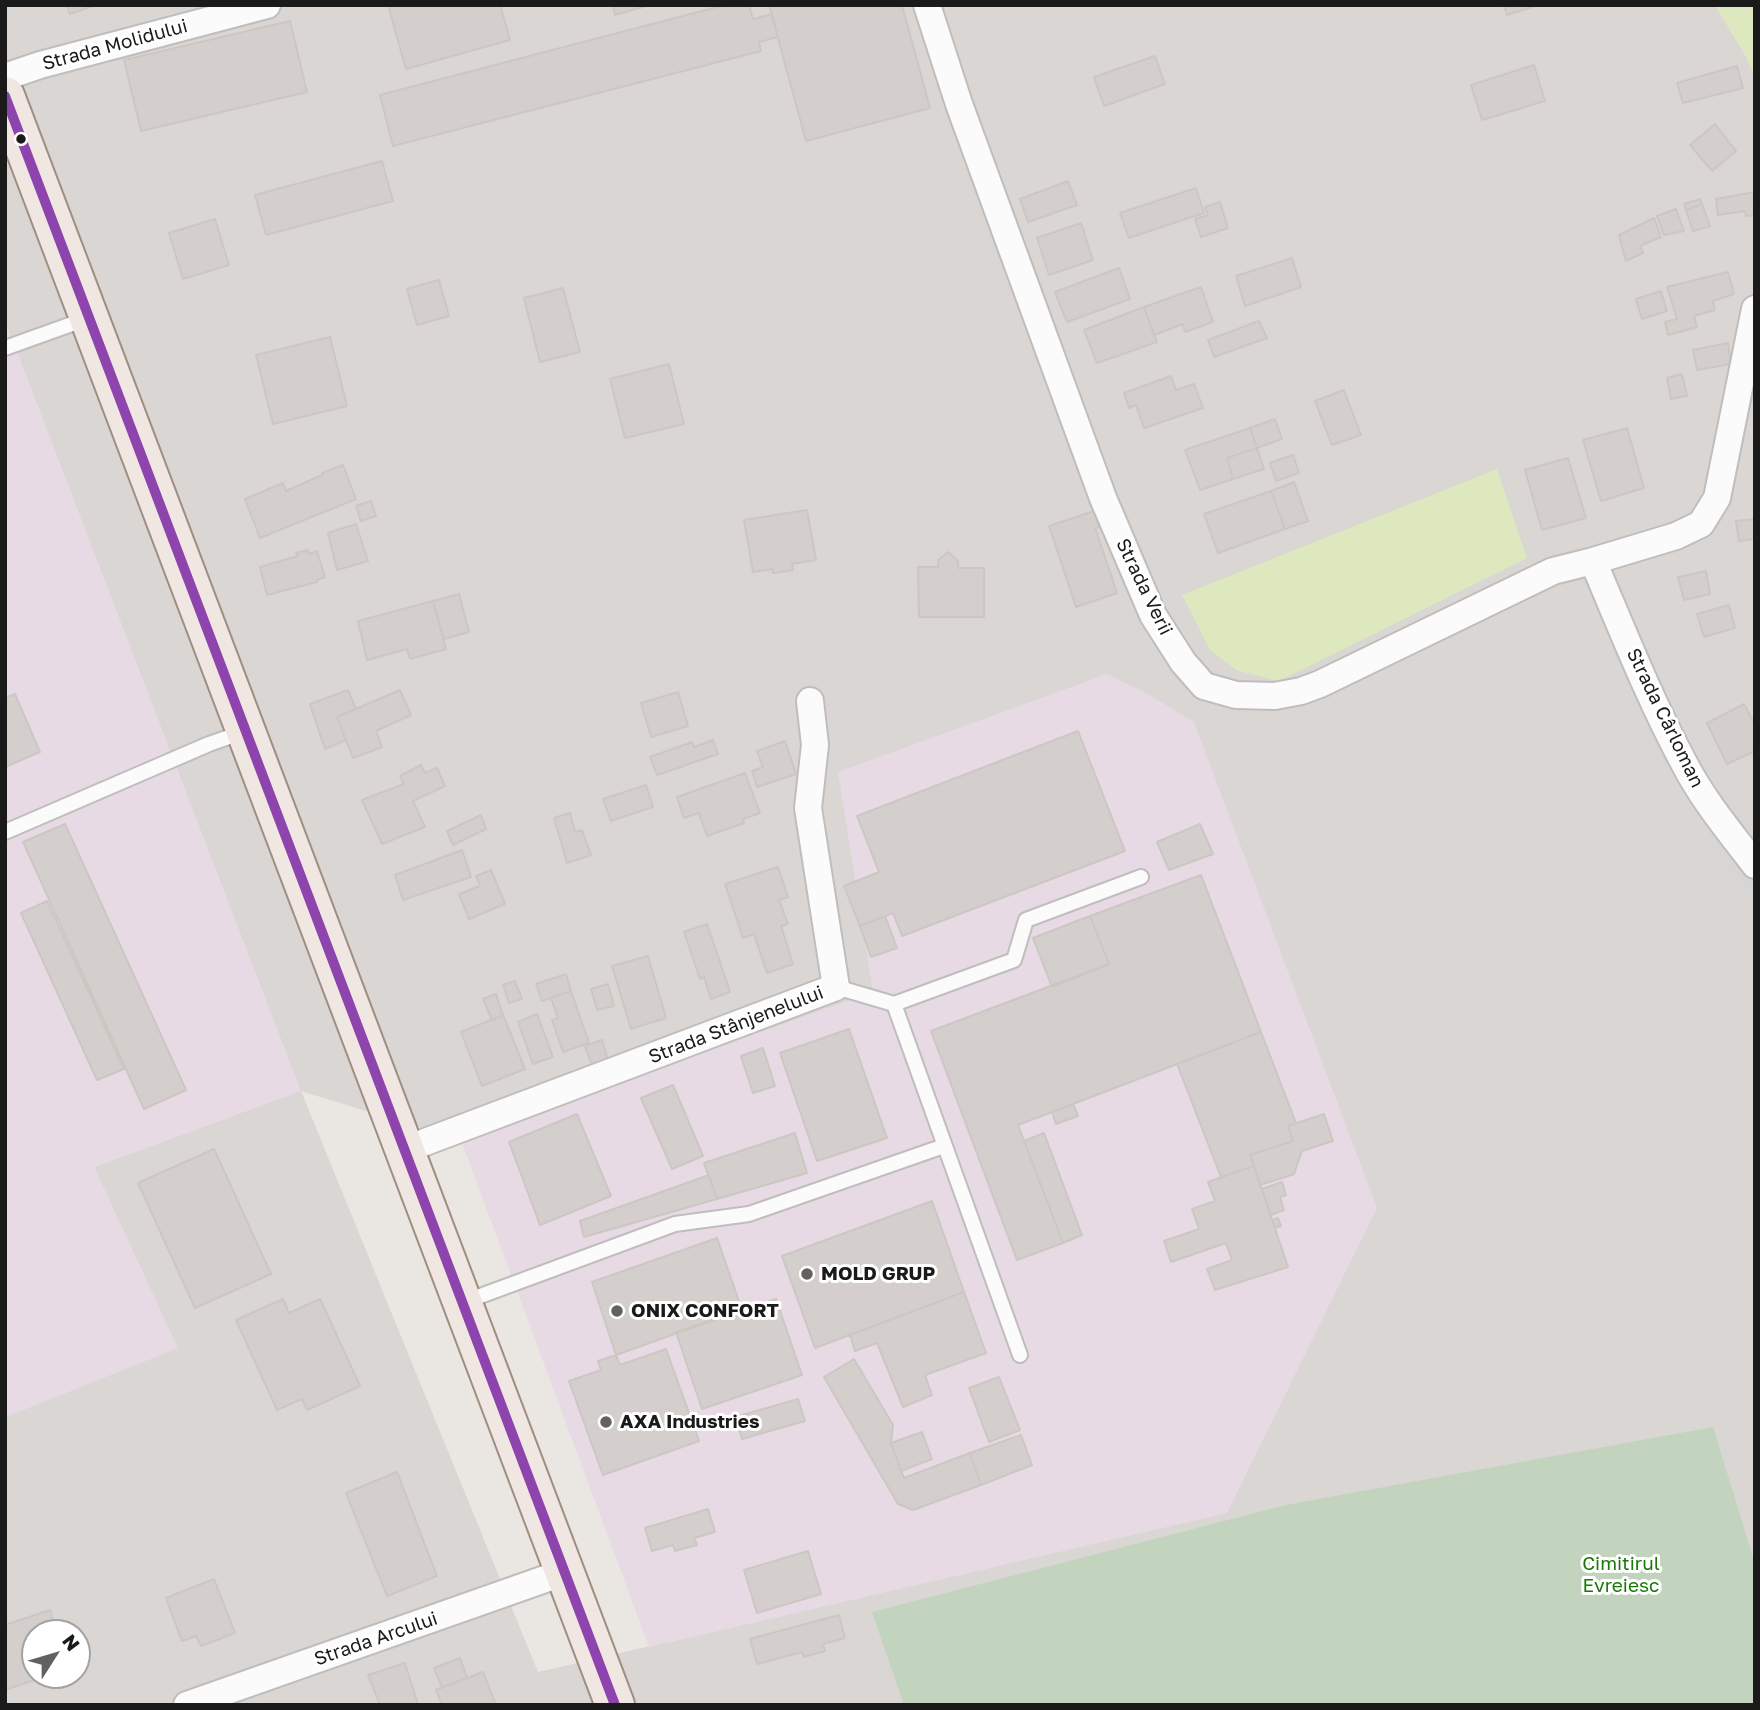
<!DOCTYPE html>
<meta charset="utf-8">
<style>
body{margin:0}
#map{position:relative;width:1760px;height:1710px;overflow:hidden;background:#eae6e2;font-family:"Golos Text",sans-serif}
canvas{display:block}
.frame{position:absolute;inset:0;border:7px solid #1a1a1a;pointer-events:none}
.north{position:absolute;left:21px;top:1619px;width:70px;height:70px;box-sizing:border-box;background:#fff;border:2px solid #a3a3a3;border-radius:50%;rotate:53deg;font-size:19px;font-weight:700;line-height:28px;text-align:center;color:#1a1a1a}
.north::after{content:'';display:block;margin:auto;width:24px;height:32px;background:#636160;clip-path:polygon(50% 0,100% 100%,50% 72%,0 100%)}
</style>
<div id="map">
<canvas width="1760" height="1710"></canvas>
<div class="frame"></div>
<div class="north">N</div>
</div>
<script>
const context = document.querySelector('canvas').getContext('2d');
context.lineJoin = 'round';
function fillPath(path, color) { context.fillStyle = color; context.fill(path, 'evenodd'); }
function stroke(path, color, width, dash) { context.strokeStyle = color; context.lineWidth = width; context.lineCap = dash ? 'butt' : 'round'; context.setLineDash(dash || []); context.stroke(path); }
function drawText(font, color, halo, rows, align = 'center') {
  context.font = font + ' "Golos Text",sans-serif'; context.lineWidth = 6; context.setLineDash([]); context.textBaseline = 'middle'; context.strokeStyle = halo; context.fillStyle = color; for (const [text, x, y, turn = 0] of rows) {
    context.save(); context.translate(x, y); context.rotate((+turn || 0) * Math.PI / 180); context.textAlign = isNaN(turn) ? turn : align; if (halo) context.strokeText(text, 0, 0); context.fillText(text, 0, 0); context.restore();
  }
}
const residential = new Path2D(`
 M5,5H1715L1747,58L1755,77V1705H5V1417L177,1348L94,1167L300,1091L5,321ZM873,992L1226,1513L538,1672L301,1091L461,1140ZM35,1633H77V1675H35Z`);
const industrial = new Path2D(`
 M5,321L301,1091L94,1167L178,1348L5,1417Z
 M1107,674L1146,693L1194,722L1377,1208L1227,1513L649,1647L461,1140L873,992L838,772Z`);
const religious = new Path2D(`
 M1711,807L1755,865L1754,904L1708,843Z`);
const grass = new Path2D(`
 M1715,5H1755V77L1747,58Z
 M1497,469L1527,558L1279,681L1238,671L1210,650L1182,595Z`);
const cemetery = new Path2D(`
 M1713,1427L1755,1564V1705H904L872,1612L1286,1505Z`);
const building = new Path2D(`
 M67,5H96L70,14Z
 M388,5H500L510,40L406,69Z
 M613,5H650L615,15Z
 M725,5H749L753,19L772,14L778,37L759,42L761,51L393,146L380,95Z
 M769,5H902L930,108L806,141Z
 M1504,5H1538L1507,15Z
 M290,21L307,92L141,131L124,60Z
 M1155,56L1165,84L1104,106L1094,77Z
 M1534,65L1545,101L1482,120L1471,85Z
 M1737,66L1743,88L1683,103L1677,83Z
 M1715,124L1736,151L1712,171L1690,145Z
 M382,161L393,201L266,235L255,195Z
 M1068,181L1077,205L1028,222L1020,199Z
 M1196,188L1204,213L1129,238L1120,213Z
 M1755,192V215L1746,216L1745,211L1718,215L1716,199Z
 M1700,199L1702,204L1686,210L1684,204Z
 M1220,202L1228,228L1201,237L1195,219L1208,215L1205,207Z
 M1702,204L1710,226L1693,231L1686,210Z
 M1676,209L1684,231L1664,235L1657,216Z
 M1654,218L1661,237L1640,246L1643,253L1626,261L1619,235Z
 M215,219L229,265L183,279L169,233Z
 M1081,223L1093,260L1049,275L1037,238Z
 M1292,258L1301,287L1245,306L1236,276Z
 M1119,268L1130,299L1067,322L1055,292Z
 M1728,272L1734,294L1713,301L1715,310L1694,316L1697,327L1668,335L1665,322L1677,319L1667,287Z
 M439,280L449,316L417,325L407,289Z
 M1201,287L1213,322L1185,332L1183,324L1154,335L1144,307Z
 M563,288L580,352L540,362L524,298Z
 M1661,291L1667,311L1642,319L1636,299Z
 M1144,307L1157,342L1097,363L1084,330Z
 M1259,321L1267,338L1214,357L1208,340Z
 M330,337L347,406L273,424L256,355Z
 M1728,343L1731,364L1697,370L1693,350Z
 M669,364L684,424L625,438L610,379Z
 M1682,374L1687,396L1671,399L1667,378Z
 M1171,376L1176,390L1194,384L1203,408L1144,428L1136,405L1129,408L1124,393Z
 M1344,390L1361,435L1332,445L1315,401Z
 M1275,419L1282,439L1257,448L1250,428Z
 M1250,428L1257,448L1227,458L1233,479L1200,490L1185,450Z
 M1627,428L1644,488L1601,501L1583,440Z
 M1257,448L1264,469L1233,479L1227,458Z
 M1293,455L1299,473L1276,481L1270,463Z
 M1568,458L1586,518L1542,530L1525,470Z
 M343,465L356,499L260,538L245,499L283,483L286,491L322,475V473Z
 M1294,482L1308,521L1285,529L1271,491Z
 M1271,491L1285,529L1218,553L1204,514Z
 M371,501L376,516L361,521L356,506Z
 M807,510L816,560L792,564L793,570L773,573L772,569L753,572L744,520Z
 M1094,511L1100,527L1095,528L1117,593L1076,607L1049,526Z
 M1755,519V539L1739,541L1736,521Z
 M356,524L368,561L337,570L328,533Z
 M308,550L309,554L317,551L325,577L317,580V582L267,595L260,567L298,556L296,553Z
 M948,552L958,561V568H984V617H919L918,567H938V560Z
 M1706,571L1710,594L1684,600L1678,577Z
 M459,594L469,632L444,639L433,601Z
 M433,601L446,649L410,659L407,649L367,660L358,621Z
 M1729,605L1735,628L1704,637L1697,614Z
 M348,690L356,709L337,717L346,740L325,749L310,704Z
 M400,690L411,715L376,731L382,747L353,758L337,717Z
 M678,692L688,726L651,737L641,703Z
 M15,694L40,752L5,767V698Z
 M1744,704L1755,725V751L1727,764L1707,723Z
 M1078,731L1125,851L902,936L893,913L860,926L844,886L879,872L857,816Z
 M713,740L718,754L657,775L650,757L692,742L694,747Z
 M785,741L796,774L757,787L752,771L763,767L757,751Z
 M421,765L425,773L437,768L445,786L413,801L425,827L382,844L362,800L404,784L400,776Z
 M745,773L760,813L743,819L744,823L707,836L699,813L684,818L677,797Z
 M646,785L653,807L611,821L603,799Z
 M570,813L575,832L582,830L591,855L567,863L554,818Z
 M481,815L486,829L453,845L447,831Z
 M65,824L186,1090L144,1109L23,842Z
 M1200,824L1213,854L1169,870L1157,842Z
 M462,850L471,877L403,900L395,875Z
 M778,867L788,897L779,900L788,924L781,926L793,964L767,973L754,934L743,938L725,884Z
 M491,870L505,904L469,919L459,894L480,886L476,876Z
 M1201,875L1261,1032L1018,1125L1063,1243L1017,1260L931,1031L1109,964L1090,916Z
 M47,901L124,1069L97,1080L21,913Z
 M885,916L897,948L871,957L860,926Z
 M1090,916L1109,964L1052,987L1033,938Z
 M707,924L730,992L711,999L704,977L700,979L684,932Z
 M648,956L666,1018L631,1029L612,966Z
 M566,974L571,991L542,1001L536,984Z
 M515,981L522,999L509,1003L503,985Z
 M608,984L614,1006L597,1010L591,989Z
 M571,991L589,1043L563,1052L552,1020L558,1018L551,998Z
 M496,994L503,1015L492,1020L483,999Z
 M537,1014L553,1057L533,1064L518,1022Z
 M503,1015L525,1069L482,1086L461,1032Z
 M849,1029L887,1138L817,1161L780,1053Z
 M1261,1032L1296,1123L1288,1126L1293,1141L1250,1155L1254,1166L1221,1177L1177,1064Z
 M602,1040L608,1060L592,1065L585,1046Z
 M763,1048L775,1086L753,1093L741,1056Z
 M673,1085L703,1156L672,1169L641,1098Z
 M1073,1104L1078,1116L1056,1124L1052,1112Z
 M577,1114L611,1196L540,1225L509,1142Z
 M1324,1114L1333,1141L1302,1151L1294,1174L1260,1185L1250,1155L1293,1141L1288,1126Z
 M795,1133L807,1173L717,1199L704,1163Z
 M1044,1133L1082,1235L1063,1243L1024,1141Z
 M214,1149L271,1274L195,1308L138,1183Z
 M1254,1166L1288,1267L1215,1290L1207,1269L1232,1260L1226,1243L1171,1262L1164,1241L1199,1229L1192,1209L1215,1201L1208,1182Z
 M709,1175L717,1199L584,1237L580,1221Z
 M1282,1182L1286,1195L1280,1197L1284,1210L1271,1215L1262,1189Z
 M932,1201L964,1292L815,1348L782,1256Z
 M1278,1218L1281,1226L1275,1228L1273,1220Z
 M717,1238L742,1310L616,1355L592,1282Z
 M964,1292L986,1353L925,1375L932,1395L903,1407L877,1343L855,1351L850,1335Z
 M283,1299L289,1313L320,1299L360,1386L307,1410L302,1399L277,1410L236,1320Z
 M776,1299L802,1375L702,1409L676,1332Z
 M666,1349L699,1441L603,1475L569,1381L601,1370L598,1361L616,1355L620,1365Z
 M854,1359L893,1425L891,1443L904,1478L970,1453L981,1485L913,1510L898,1504L824,1377Z
 M999,1377L1020,1430L989,1442L969,1388Z
 M798,1399L805,1421L742,1439L735,1417Z
 M922,1432L932,1459L901,1471L891,1443Z
 M1021,1435L1032,1465L981,1485L970,1453Z
 M397,1472L437,1576L387,1596L346,1493Z
 M708,1509L715,1532L694,1538L697,1545L675,1551L673,1545L652,1551L645,1528Z
 M808,1551L821,1594L757,1613L744,1570Z
 M214,1579L235,1633L201,1646L196,1636L182,1641L166,1598Z
 M50,1610L57,1633H35V1675H50L5,1690V1625Z
 M839,1615L845,1638L823,1644L825,1651L804,1657L802,1652L757,1664L750,1639Z
 M460,1658L467,1678L442,1687L434,1668Z
 M405,1663L418,1705H380L368,1675Z
 M483,1672L496,1705H442L436,1690Z`);
const lane = new Path2D(`
 M5,348L86,319
 M5,832L209,744L246,731
 M836,987L894,1004
 M464,1302L675,1224L749,1214L944,1146
 M1020,1355L894,1004L1014,960L1026,920L1141,877`);
const street = new Path2D(`
 M927,5L959,104L1103,498L1153,615L1183,662L1204,686L1236,695L1275,696L1301,691L1320,684L1553,571L1593,561L1676,536L1701,524L1717,498L1755,309
 M5,77L40,65L267,5
 M1593,561C1622,629 1649,698 1684,763C1703,800 1730,832 1755,865
 M404,1150L836,987L808,808L815,745L810,701
 M187,1705L565,1572`);
const primary = new Path2D(`
 M5,96L615,1705`);
const bus1 = new Path2D(`
 M5,96L615,1705`);
const markers = [
 [21,139,6,"#1a1a1a"],
 [807,1274,7,"#636160"],
 [617,1311,7,"#636160"],
 [606,1422,7,"#636160"]
];
const streetNames = [
 ["Strada Molidului",115,45,-15],
 ["Strada Verii",1144,587,64],
 ["Strada Cârloman",1665,718,64],
 ["Strada Stânjenelului",736,1025,-21],
 ["Strada Arcului",376,1639,-19]
];
const poiNames = [
 ["MOLD GRUP",821,1274],
 ["ONIX CONFORT",631,1311],
 ["AXA Industries",620,1422]
];
const parkNames = [
 ["Cimitirul",1621,1564],
 ["Evreiesc",1621,1586]
];
fillPath(residential, '#d9d6d4');
fillPath(industrial, '#e7dae4');
fillPath(religious, '#d7d6d4');
fillPath(grass, '#dee8bf');
fillPath(cemetery, '#c3d4be');
fillPath(building, '#d4cfcd');
stroke(building, '#cdc7c3', 2);
stroke(lane, '#c0bebd', 18);
stroke(street, '#c0bebd', 30);
stroke(primary, '#9f8e80', 42);
stroke(lane, '#fcfbfb', 14);
stroke(street, '#fcfbfb', 26);
stroke(primary, '#f0e7e2', 38);
stroke(bus1, '#8e44ad', 10);
for (const [x, y, r, color] of markers) { const dot = new Path2D(); dot.arc(x, y, r, 0, 2 * Math.PI); context.fillStyle = color; context.fill(dot); stroke(dot, '#fff', 2.5); }
drawText('19px', '#1a1a1a', '#fff', streetNames);
drawText('bold 19px', '#1a1a1a', '#fff', poiNames, 'left');
drawText('19px', '#187808', '#fff', parkNames);
</script>
